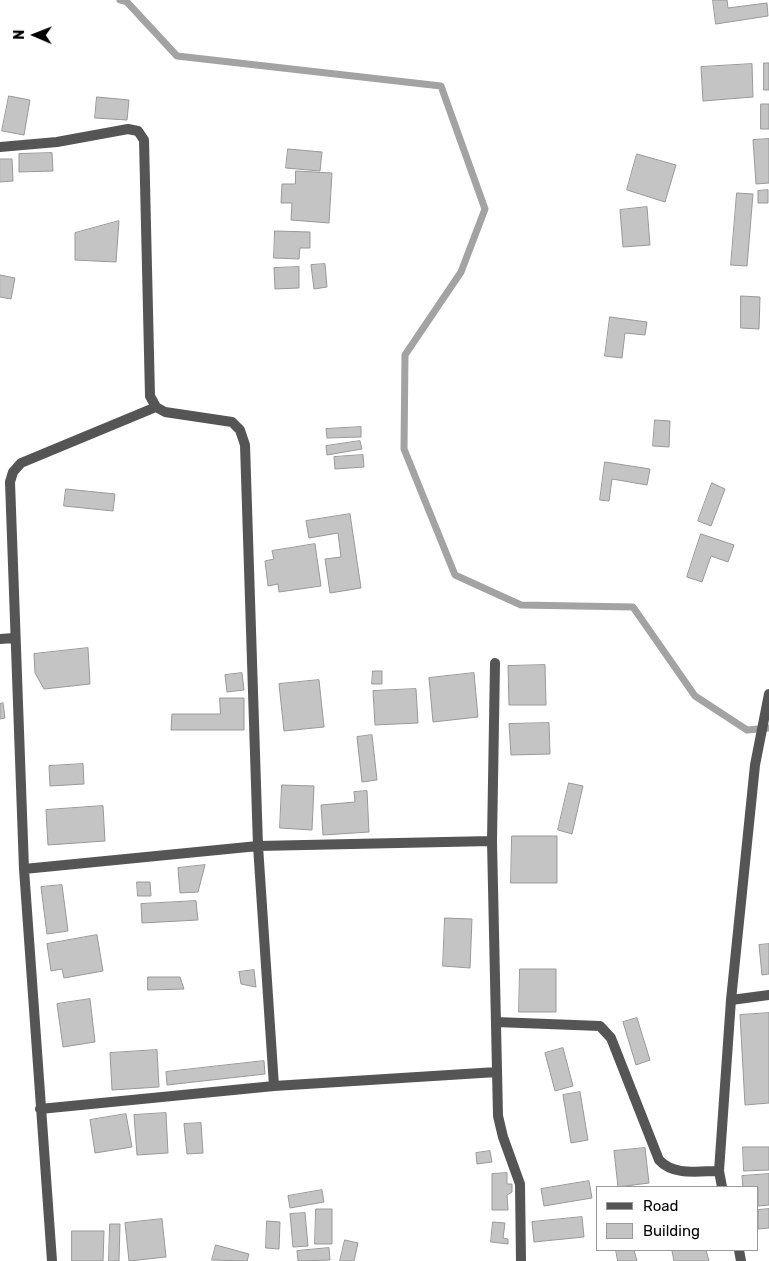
<!DOCTYPE html>
<style>
body{margin:0}
#map{position:relative;width:769px;height:1261px;overflow:hidden;background:#fff;font-family:Rubik,sans-serif}
canvas{display:block}
.legend{position:absolute;left:596px;top:1186px;width:162px;height:65px;box-sizing:border-box;background:#fff;border:1px solid #999;margin:0;padding:6px 9px;list-style:none;font-size:15px;color:#000}
.legend li{display:flex;align-items:center;gap:10px;height:25px}
.legend b{width:25px;border:1px solid #999}
.north{position:absolute;left:10px;top:10px;width:50px;height:50px;-webkit-text-stroke:4px #fff;paint-order:stroke;rotate:271deg;font-size:14px;font-weight:700;line-height:20px;text-align:center;color:#000}
.north::after{content:'';display:block;margin:auto;width:18px;height:22px;background:#000;clip-path:polygon(50% 0,100% 100%,50% 72%,0 100%)}
</style>
<div id="map">
<canvas width="769" height="1261"></canvas>
<ul class="legend">
<li><b style="height:6px;background:#555"></b>Road</li>
<li><b style="height:14px;background:#c4c4c4"></b>Building</li>
</ul>
<div class="north">N</div>
</div>
<script>
const context = document.querySelector('canvas').getContext('2d');
context.lineJoin = 'round';
function stroke(path, color, width, dash) { context.strokeStyle = color; context.lineWidth = width; context.lineCap = dash ? 'butt' : 'round'; context.setLineDash(dash || []); context.stroke(path); }
function fillPath(path, color) { context.fillStyle = color; context.fill(path, 'evenodd'); }
const stream = new Path2D(`
 M120,0L127,2L177,56L441,86L485,209L461,272L405,355L404,449L455,575L521,605L633,607L695,696L747,730L769,728`);
const building = new Path2D(`
 M713,0H727L728,8L767,3L768,16L716,24Z
 M764,63H769V90H764Z
 M752,64L753,97L703,101L701,67Z
 M9,96L30,100L24,135L2,131Z
 M97,97L129,100L127,120L95,118Z
 M761,104H769V129H761Z
 M769,139V183L756,184L753,140Z
 M288,149L322,152L320,171L286,168Z
 M52,153L53,171L19,172V154Z
 M637,154L676,165L665,202L627,190Z
 M0,159H12L13,181L0,182Z
 M296,171L332,173L329,223L291,220L292,203H281L282,184H295Z
 M768,190V203H758V191Z
 M737,193L753,194L747,266L731,265Z
 M647,207L650,245L623,247L620,210Z
 M119,221L116,262L75,260V233Z
 M275,231L310,232V248H300L299,259L274,258Z
 M325,264L327,287L314,289L311,265Z
 M299,267V288L275,289L274,268Z
 M0,275L15,278L11,299L0,297Z
 M741,296L760,297L759,329L741,328Z
 M610,317L647,322L645,335L625,333L622,358L605,356Z
 M655,420L670,421L669,447L653,446Z
 M361,427V437L327,438L326,429Z
 M360,441L362,449L327,455L326,446Z
 M363,455L364,467L335,469L334,457Z
 M605,462L650,469L647,485L612,479L609,501L600,500Z
 M712,483L725,489L711,526L698,521Z
 M66,489L115,494L113,511L64,506Z
 M350,514L361,588L330,593L325,559L341,557L338,533L309,538L306,521Z
 M701,534L734,545L728,562L711,556L702,582L687,577Z
 M315,544L321,586L279,592L278,584L268,586L265,561L274,559L272,551Z
 M88,648L90,684L44,689L35,673L34,654Z
 M545,665L546,705H509L508,666Z
 M373,671H382V684H372Z
 M242,673L244,690L227,692L225,675Z
 M474,673L478,717L433,722L429,678Z
 M319,680L324,727L284,731L279,684Z
 M416,689L418,723L375,725L373,691Z
 M220,698H244V730H171L172,714H220Z
 M3,703L5,718L0,719V704Z
 M549,723L550,754L511,755L509,724Z
 M372,735L377,780L362,782L357,737Z
 M83,764L84,784L50,786L49,766Z
 M569,783L583,786L572,834L558,830Z
 M282,785L314,786L312,830L280,828Z
 M367,791L369,832L323,835L321,805L355,802L354,792Z
 M103,806L105,841L48,845L46,810Z
 M512,836H557V883H511Z
 M205,865L198,892L180,893L178,868Z
 M137,882H150L151,896H138Z
 M62,885L68,931L47,934L41,887Z
 M196,901L198,920L142,923L141,904Z
 M445,918L472,919L470,968L443,966Z
 M97,935L103,971L64,978L62,969L51,971L47,944Z
 M769,944V974L762,975L759,945Z
 M520,969H556V1012H519Z
 M254,970L256,987L241,984L239,972Z
 M148,977H180L184,989L148,990Z
 M90,999L95,1042L63,1047L57,1004Z
 M769,1013V1103L745,1105L740,1015Z
 M637,1018L650,1060L636,1065L623,1022Z
 M563,1048L573,1086L555,1091L545,1053Z
 M157,1050L159,1087L112,1090L110,1053Z
 M264,1061L265,1074L167,1085L166,1072Z
 M580,1092L588,1140L571,1143L563,1095Z
 M166,1113L168,1153L137,1155L134,1115Z
 M126,1114L132,1147L95,1153L90,1120Z
 M201,1123L203,1153L187,1154L184,1124Z
 M743,1147H769V1170L744,1171Z
 M645,1148L649,1183L618,1187L614,1151Z
 M490,1151L492,1162L477,1164L476,1153Z
 M507,1173V1184H512V1192L507,1195L508,1210H492V1174Z
 M769,1174V1205L758,1206V1187H743L742,1176Z
 M589,1181L592,1198L544,1206L541,1189Z
 M322,1190L324,1202L290,1208L288,1196Z
 M316,1209H332V1244H315Z
 M769,1209V1228L758,1229V1210Z
 M305,1213L308,1246L293,1247L290,1214Z
 M582,1217L584,1237L534,1242L532,1222Z
 M162,1219L166,1257L129,1261L125,1223Z
 M267,1221L280,1222L279,1249L266,1248Z
 M493,1222L505,1223L503,1238L508,1239V1244L491,1242Z
 M110,1224H120L119,1261H109Z
 M72,1231H104L103,1261H72Z
 M345,1240L358,1243L354,1261H340Z
 M216,1245L249,1254L247,1261L212,1260Z
 M329,1248L330,1260L298,1261L297,1251Z
 M616,1250H634L637,1261H618Z
 M679,1250H706L709,1261H674L672,1251Z`);
const street = new Path2D(`
 M0,147L57,142L128,129L138,131L144,140L150,396L156,407L165,412L232,422L240,430L245,445L258,846L274,1086
 M0,639L14,638
 M495,663L492,841L498,1116L503,1137L520,1184L521,1261
 M24,869L258,846L492,841
 M731,1000L769,995
 M496,1022L600,1026L611,1038L659,1160C674,1176 698,1171 719,1171
 M40,1109L274,1086L497,1072
 M722,1187L719,1171L731,1000L755,765L769,694
 M739,1250L741,1261
 M52,1261L24,869L10,482L13,472L21,463L156,407`);
stroke(stream, '#a3a3a3', 7);
fillPath(building, '#c4c4c4');
stroke(building, '#999', 1);
stroke(street, '#555', 10);
</script>
